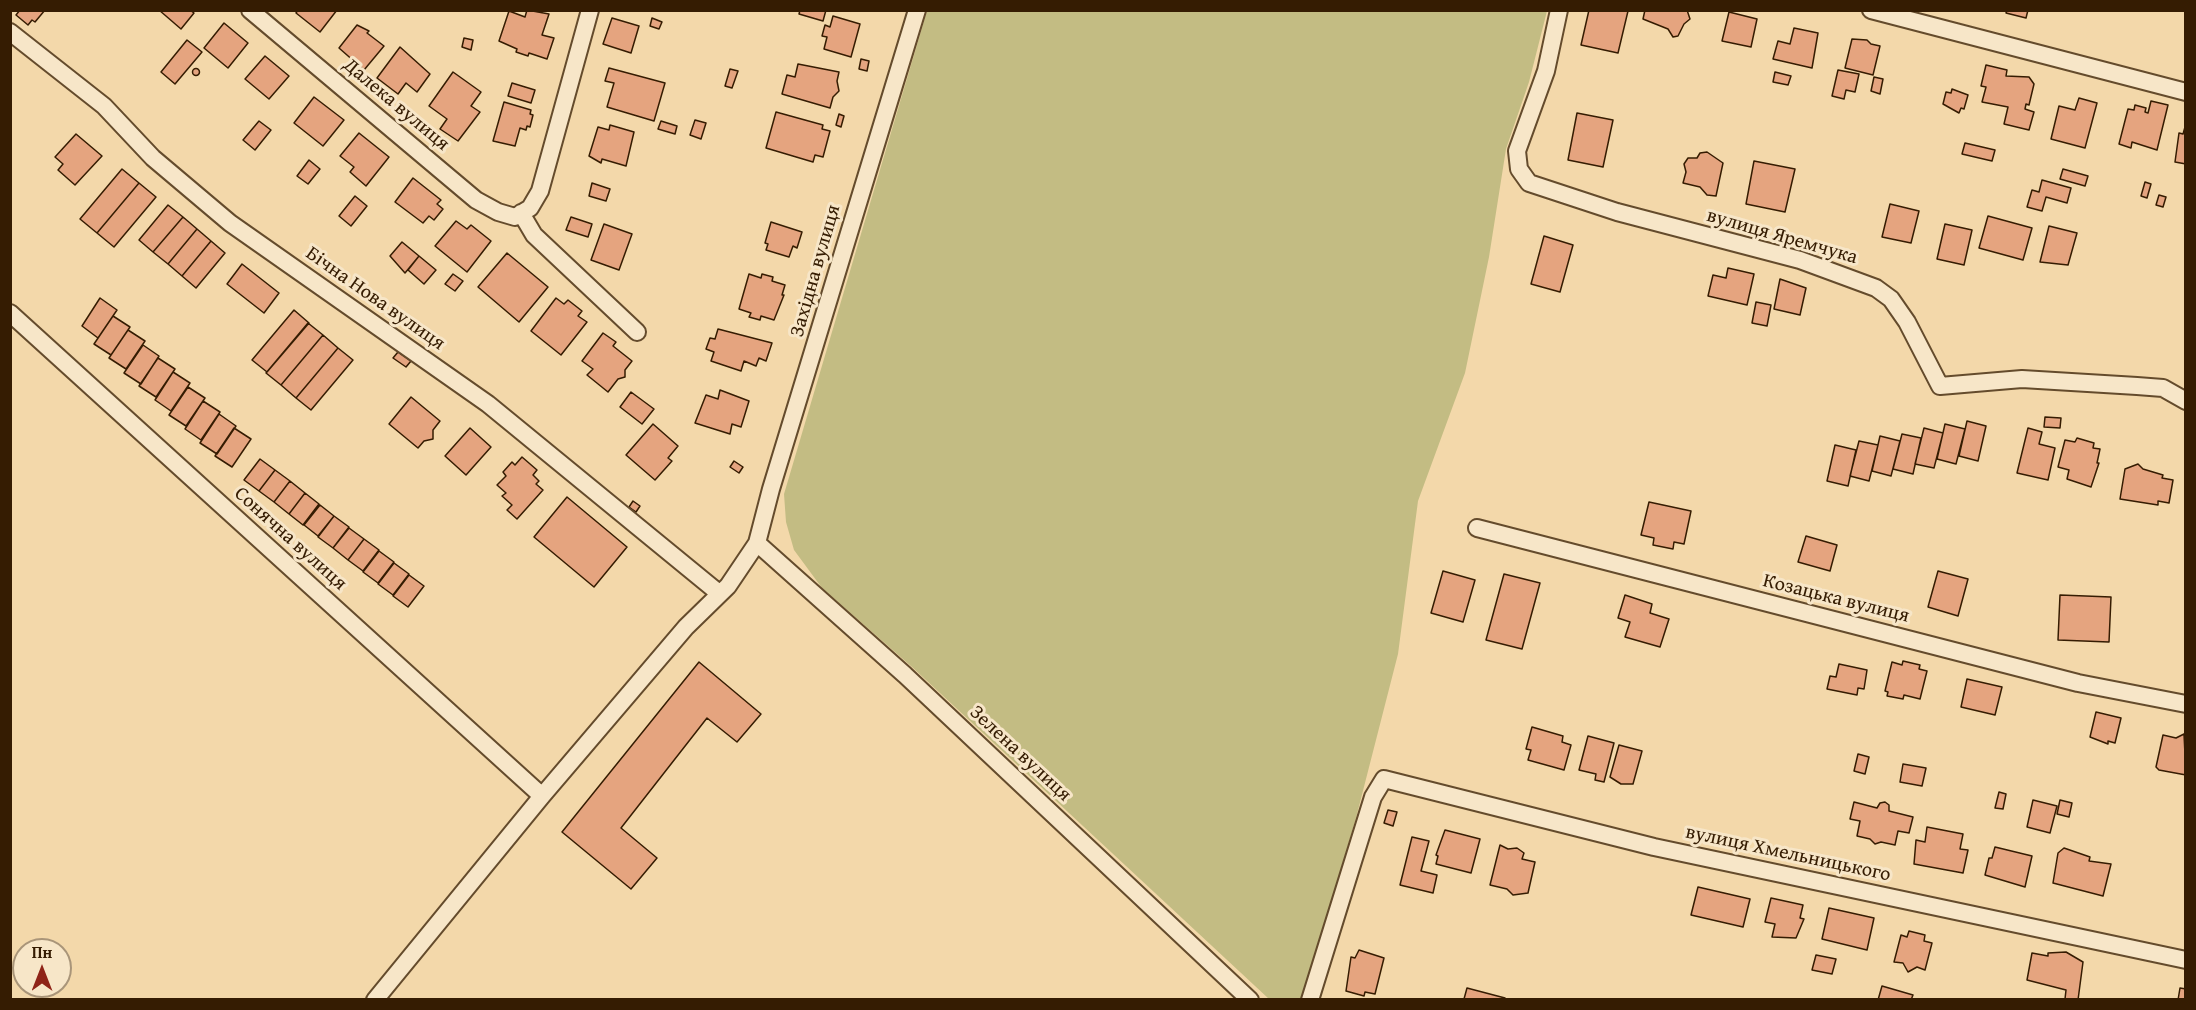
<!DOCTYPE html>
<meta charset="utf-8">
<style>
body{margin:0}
#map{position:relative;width:2196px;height:1010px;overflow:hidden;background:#f3d8aa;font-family:"Gentium Book Plus",serif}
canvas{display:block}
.frame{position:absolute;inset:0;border:12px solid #351c02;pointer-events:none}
.north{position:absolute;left:12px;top:938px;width:60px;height:60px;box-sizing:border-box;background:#f7e6c8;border:2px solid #a99579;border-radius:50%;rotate:0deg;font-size:16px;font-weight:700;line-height:24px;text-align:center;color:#351c02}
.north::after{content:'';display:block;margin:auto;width:21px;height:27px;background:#8f2418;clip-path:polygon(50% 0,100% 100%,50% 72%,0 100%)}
</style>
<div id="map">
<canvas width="2196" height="1010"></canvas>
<div class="frame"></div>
<div class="north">Пн</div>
</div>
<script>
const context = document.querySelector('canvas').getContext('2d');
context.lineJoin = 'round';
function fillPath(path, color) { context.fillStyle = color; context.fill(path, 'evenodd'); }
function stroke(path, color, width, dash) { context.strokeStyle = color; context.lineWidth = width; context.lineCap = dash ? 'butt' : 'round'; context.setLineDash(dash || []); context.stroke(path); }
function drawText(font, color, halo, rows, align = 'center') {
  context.font = font + ' "Gentium Book Plus",serif'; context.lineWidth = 6; context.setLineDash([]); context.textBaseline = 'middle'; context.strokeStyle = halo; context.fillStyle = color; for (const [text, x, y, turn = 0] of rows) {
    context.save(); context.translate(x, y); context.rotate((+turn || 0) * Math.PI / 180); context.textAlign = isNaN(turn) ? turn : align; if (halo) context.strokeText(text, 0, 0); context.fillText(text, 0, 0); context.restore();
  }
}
const green = new Path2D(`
 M927,11H1547L1529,82L1506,149L1489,257L1465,373L1418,501L1398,654L1356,818L1302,999H1269L912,667L822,588L794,550L786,522L784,494Z`);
const building = new Path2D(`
 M20,10H45L35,22L32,20L28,25L16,15Z
 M159,10H190L194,13L181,29Z
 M298,10H337L320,32L296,13Z
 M527,10L549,14L542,35L554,38L547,59L529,53L528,56L516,52L517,49L499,41L509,11L525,17Z
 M800,10H826L823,21L799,14Z
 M1589,10L1628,11L1618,53L1581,45Z
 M1645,10H1687L1690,19L1684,24L1678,36L1673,37L1668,29L1643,19Z
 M2007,10H2028L2026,18L2006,13Z
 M1729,12L1757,19L1751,47L1722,41Z
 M833,16L860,24L851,57L824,49L827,37L822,36L825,25L830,27Z
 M612,18L639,26L631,53L603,44Z
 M652,18L662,22L659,29L650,26Z
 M224,23L248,43L228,68L204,48Z
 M357,25L369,31L367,33L384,46L364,70L339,48Z
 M1794,28L1818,33L1812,68L1773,59L1778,41L1790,44Z
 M464,38L473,40L471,50L462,47Z
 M1852,39L1867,40L1871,44L1880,46L1873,75L1845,68Z
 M187,40L202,52L175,84L161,72Z
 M400,47L430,74L417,92L406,83L398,94L377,78Z
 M265,56L289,76L269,99L245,79Z
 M861,59L869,61L867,71L859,69Z
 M798,64L839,72L837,81L839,91L833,97L830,108L782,94L787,75L795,77Z
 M1986,65L2007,70L2006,76L2029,77L2034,84L2029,105L2026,104L2025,109L2034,112L2029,130L2004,124L2008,107L1982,102L1986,87L1981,86Z
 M609,68L665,83L654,121L607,107L614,83L605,81Z
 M192.5 72a3.5 3.5 0 1 1 7 0a3.5 3.5 0 1 1-7 0Z
 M730,69L738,71L732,88L725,86Z
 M1838,70L1859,74L1855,92L1846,90L1844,99L1832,96Z
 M453,72L481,92L471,106L480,112L458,141L440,129L447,119L429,106Z
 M1775,72L1791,76L1788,85L1773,82Z
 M1874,77L1883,79L1880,94L1871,91Z
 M512,83L535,90L531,103L508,96Z
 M1952,89L1968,95L1964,109L1961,108L1959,113L1943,104L1946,92L1951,93Z
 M314,97L344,120L323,146L294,123Z
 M2079,98L2097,103L2085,148L2051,139L2059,106L2075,110Z
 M2151,101L2168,105L2157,150L2132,142L2131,148L2119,144L2128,109L2134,110L2135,105L2146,108L2145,112L2148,113Z
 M504,102L531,110L530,114L533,115L530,127L527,126L526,130L520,128L515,146L493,141Z
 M776,112L823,125L822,129L830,131L823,157L815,155L813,162L766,148Z
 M1577,113L1613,120L1603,167L1568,160Z
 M839,114L844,116L841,127L836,125Z
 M695,120L706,123L701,139L690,135Z
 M259,121L271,130L255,150L243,140Z
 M661,121L677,126L675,134L658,129Z
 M610,125L634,132L626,166L602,159L601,163L589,156L598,127L609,130Z
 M2185,127H2186V164L2175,162L2179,133L2183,134Z
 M359,133L389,157L366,186L350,172L354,167L340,156Z
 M76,134L102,156L75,185L58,170L63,164L55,157Z
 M1965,143L1995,150L1992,161L1962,154Z
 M1707,152L1723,163L1716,196L1707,195L1700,187L1683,183L1686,172L1684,164L1688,158H1697L1700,153Z
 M309,160L320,169L308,184L297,176Z
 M1754,161L1795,169L1785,212L1746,204Z
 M122,169L139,183L97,233L80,219Z
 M2063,169L2088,176L2085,186L2060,179Z
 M413,178L441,200L437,204L443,209L434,220L429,216L423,223L395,202Z
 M2042,180L2071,188L2067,203L2046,197L2042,211L2027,207L2032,190L2039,192Z
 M2145,182L2151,184L2147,198L2141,196Z
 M139,183L156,197L114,247L97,233Z
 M592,183L610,189L606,201L589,196Z
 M2159,195L2166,197L2163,207L2156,205Z
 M355,196L367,206L351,226L339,216Z
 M1890,204L1919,211L1911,243L1882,237Z
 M168,205L183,217L153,252L139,240Z
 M1988,216L2032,228L2023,260L1979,248Z
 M183,217L197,229L168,264L153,252Z
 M571,217L592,224L588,237L566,230Z
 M456,221L467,229L471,225L491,241L467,272L435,246Z
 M771,222L802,232L797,248L793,246L789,257L766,250L768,244L765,243Z
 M604,224L632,234L619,270L591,260Z
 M1945,224L1972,230L1964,265L1937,259Z
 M2049,226L2077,233L2068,265L2040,262Z
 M197,229L211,241L182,276L168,264Z
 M1544,236L1573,245L1560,292L1531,284Z
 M211,241L225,253L196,288L182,276Z
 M402,242L419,256L405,273L390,256Z
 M507,253L548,287L519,322L478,287Z
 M419,256L436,270L424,284L408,270Z
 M242,264L279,293L264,313L227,284Z
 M1728,268L1754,274L1747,305L1708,296L1713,275L1726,278Z
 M453,274L463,281L455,291L445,284Z
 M749,274L761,278L762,274L773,277L772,281L785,285L782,295H784L774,320L761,316L760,320L749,317L751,313L739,309Z
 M1780,279L1806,288L1800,315L1774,309Z
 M100,298L117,310L98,338L82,326Z
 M556,298L564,304L568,300L582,311L578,316L587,322L561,355L531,331Z
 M1756,302L1771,305L1767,326L1752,323Z
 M294,310L309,323L267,372L252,360Z
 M113,316L130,327L111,355L94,344Z
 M308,323L323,335L281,385L266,373Z
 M718,329L772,343L766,361L759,358L756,366L744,361L741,371L711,361L714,352L706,349L710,338L715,339Z
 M128,330L145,341L126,369L109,358Z
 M603,333L616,342L613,346L632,361L625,370V377L618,379L608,392L587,375L593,369L582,361Z
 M323,335L338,348L296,398L281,385Z
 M143,345L159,356L141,384L124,373Z
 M338,348L353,360L311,410L296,398Z
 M398,352L411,361L406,367L393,358Z
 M158,358L175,369L156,397L139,386Z
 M173,372L190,383L171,411L155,400Z
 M188,387L205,398L186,426L169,415Z
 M720,390L749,401L741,427L732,424L730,434L695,423L706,395L718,399Z
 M631,392L654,409L642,424L620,407Z
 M411,397L440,421L433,430V439L424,441L418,448L389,424Z
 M203,401L220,412L201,440L185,429Z
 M219,414L236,426L217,454L200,443Z
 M2045,417L2061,418L2060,428L2044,427Z
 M1967,421L1986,426L1978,461L1959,456Z
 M653,424L678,446L668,458L672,461L655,480L626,455Z
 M1945,424L1965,429L1956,464L1937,459Z
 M234,428L251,439L232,467L215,456Z
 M470,428L491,447L466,475L445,456Z
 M1924,428L1943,433L1934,468L1915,464Z
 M2028,428L2042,432L2039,444L2055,448L2048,480L2017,473Z
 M1902,434L1921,438L1913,474L1893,469Z
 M1880,436L1900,441L1891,476L1872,471Z
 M2077,438L2094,443L2093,448L2100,449L2097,463H2099L2091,487L2067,479L2069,470L2058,467L2065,440L2075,442Z
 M1859,441L1878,445L1869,481L1850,476Z
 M1835,445L1856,450L1848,486L1827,481Z
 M522,457L537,470L533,475L539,481L536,484L543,490L517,519L507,510L512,505L502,496L506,493L497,485L506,476L503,472L512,462L515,465Z
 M260,459L275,470L259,491L244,480Z
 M734,461L743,467L739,473L730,467Z
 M2138,464L2143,469L2163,475L2162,478L2173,480L2169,503L2158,501V505L2120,499L2125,469Z
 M275,470L290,481L274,502L259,491Z
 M290,481L305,493L289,514L274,502Z
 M305,493L319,504L303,525L289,514Z
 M567,497L627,547L594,587L534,537Z
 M633,501L640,506L636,512L629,507Z
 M1649,502L1691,511L1684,544L1674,542L1673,549L1653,545L1654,538L1641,535Z
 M320,505L334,516L318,536L304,525Z
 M334,516L349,527L333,548L318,537Z
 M349,528L364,539L348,560L333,548Z
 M1806,536L1837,545L1830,571L1798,562Z
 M364,539L379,550L363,571L348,560Z
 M379,551L394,562L378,583L363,572Z
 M394,563L409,574L393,595L378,584Z
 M1443,571L1475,580L1463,622L1431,613Z
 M1938,571L1968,579L1958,616L1928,607Z
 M1504,574L1540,583L1522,649L1486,640Z
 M409,575L424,586L408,607L393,596Z
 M1625,595L1652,604L1650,613L1669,619L1660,647L1625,637L1630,622L1618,618Z
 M2060,595L2111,597L2109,642L2058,640Z
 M1903,661L1920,665L1919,669L1927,671L1920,699L1904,695L1903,699L1887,696L1888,692L1885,691L1892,662L1902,665Z
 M699,662L761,714L737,742L707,718L621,828L657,858L631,889L562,832Z
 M1839,664L1867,670L1864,689L1858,688L1857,695L1827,689L1830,676L1836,677Z
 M1967,679L2002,687L1995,715L1961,707Z
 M2096,712L2121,718L2115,743L2108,741V744L2090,737Z
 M1532,727L1563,736L1562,742L1571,745L1564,770L1528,760L1531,750L1526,749Z
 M2184,734L2186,775L2159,770L2156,767L2163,735L2176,738Z
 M1588,736L1614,743L1604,782L1595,780L1596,774L1579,770Z
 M1619,745L1642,751L1633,784H1621L1610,777Z
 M1858,754L1869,757L1865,774L1854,771Z
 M1903,764L1926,768L1922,786L1900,782Z
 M1999,792L2006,794L2003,809L1995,808Z
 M2033,800L2057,806L2050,833L2027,827Z
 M2060,800L2072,803L2069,817L2057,814Z
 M1854,802L1877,808L1880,803L1885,802L1889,805V811L1913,817L1909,833L1898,831L1895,845L1881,842L1875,844L1870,839L1857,836L1860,821L1850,819Z
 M1388,810L1397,812L1393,826L1384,823Z
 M1927,827L1963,834L1960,849L1968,850L1963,873L1914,864L1916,840L1925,842Z
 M1445,830L1480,839L1471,873L1436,864L1438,856L1436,855Z
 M1412,837L1429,841L1421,871L1437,875L1433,893L1400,885Z
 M1500,845L1508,849L1517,848L1524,853L1522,859L1535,862L1528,893L1513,895L1507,889L1490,885Z
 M1995,847L2032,856L2025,887L1985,875L1989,858H1992Z
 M2064,848L2090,857L2089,861L2111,864L2103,896L2053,883L2058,853Z
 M1698,887L1750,899L1743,927L1691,915Z
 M1771,898L1803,905L1800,918L1804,919L1796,938L1772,937L1775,924L1765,922Z
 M1829,908L1874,918L1867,950L1822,939Z
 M1909,931L1925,935L1924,941L1932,943L1925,970L1917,967L1908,972L1903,963L1894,962L1901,935L1907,937Z
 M1359,950L1384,958L1375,994L1365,992L1364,996L1346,991L1351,957L1355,958Z
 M2066,952L2083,962L2078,1000L2065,999L2066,990L2027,980L2032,953L2048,956V953Z
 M1816,955L1836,959L1832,974L1812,970Z
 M1882,986L1913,995L1911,1000H1878Z
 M1467,988L1505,998V1000H1460L1464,999Z
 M2180,988L2186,989V1000H2178Z`);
const minor = new Path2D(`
 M250,10L476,200L498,212L515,217L530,208L540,191L590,10
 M1559,10L1546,71L1517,151L1519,169L1529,183L1617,212L1800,260L1876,288L1891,299L1907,322L1940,386L2022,379L2137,386L2163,388L2186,401
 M1871,10L2186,92
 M10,32L104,106L153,158L230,223L488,404L720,594
 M521,213L534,235L637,332
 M10,313L542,796
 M1477,528L2078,683L2186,704
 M757,543L905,675L1250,1000
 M375,1000L542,796L686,627L728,586L757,543L771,489L917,10
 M1310,1000L1373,797L1384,779L1654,847L2186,960`);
const streetNames = [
 ["Далека вулиця",396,105,40],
 ["вулиця Яремчука",1782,237,16],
 ["Західна вулиця",816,271,-74],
 ["Бічна Нова вулиця",375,299,35],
 ["Сонячна вулиця",290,539,42],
 ["Козацька вулиця",1836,599,14],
 ["Зелена вулиця",1020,754,43],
 ["вулиця Хмельницького",1788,854,12]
];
fillPath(green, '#c3bc83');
fillPath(building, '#e5a47f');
stroke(building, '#351c02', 1.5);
stroke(minor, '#644b2c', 20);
stroke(minor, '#f7e6c8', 16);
drawText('20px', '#351c02', '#f7e6c8', streetNames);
</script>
